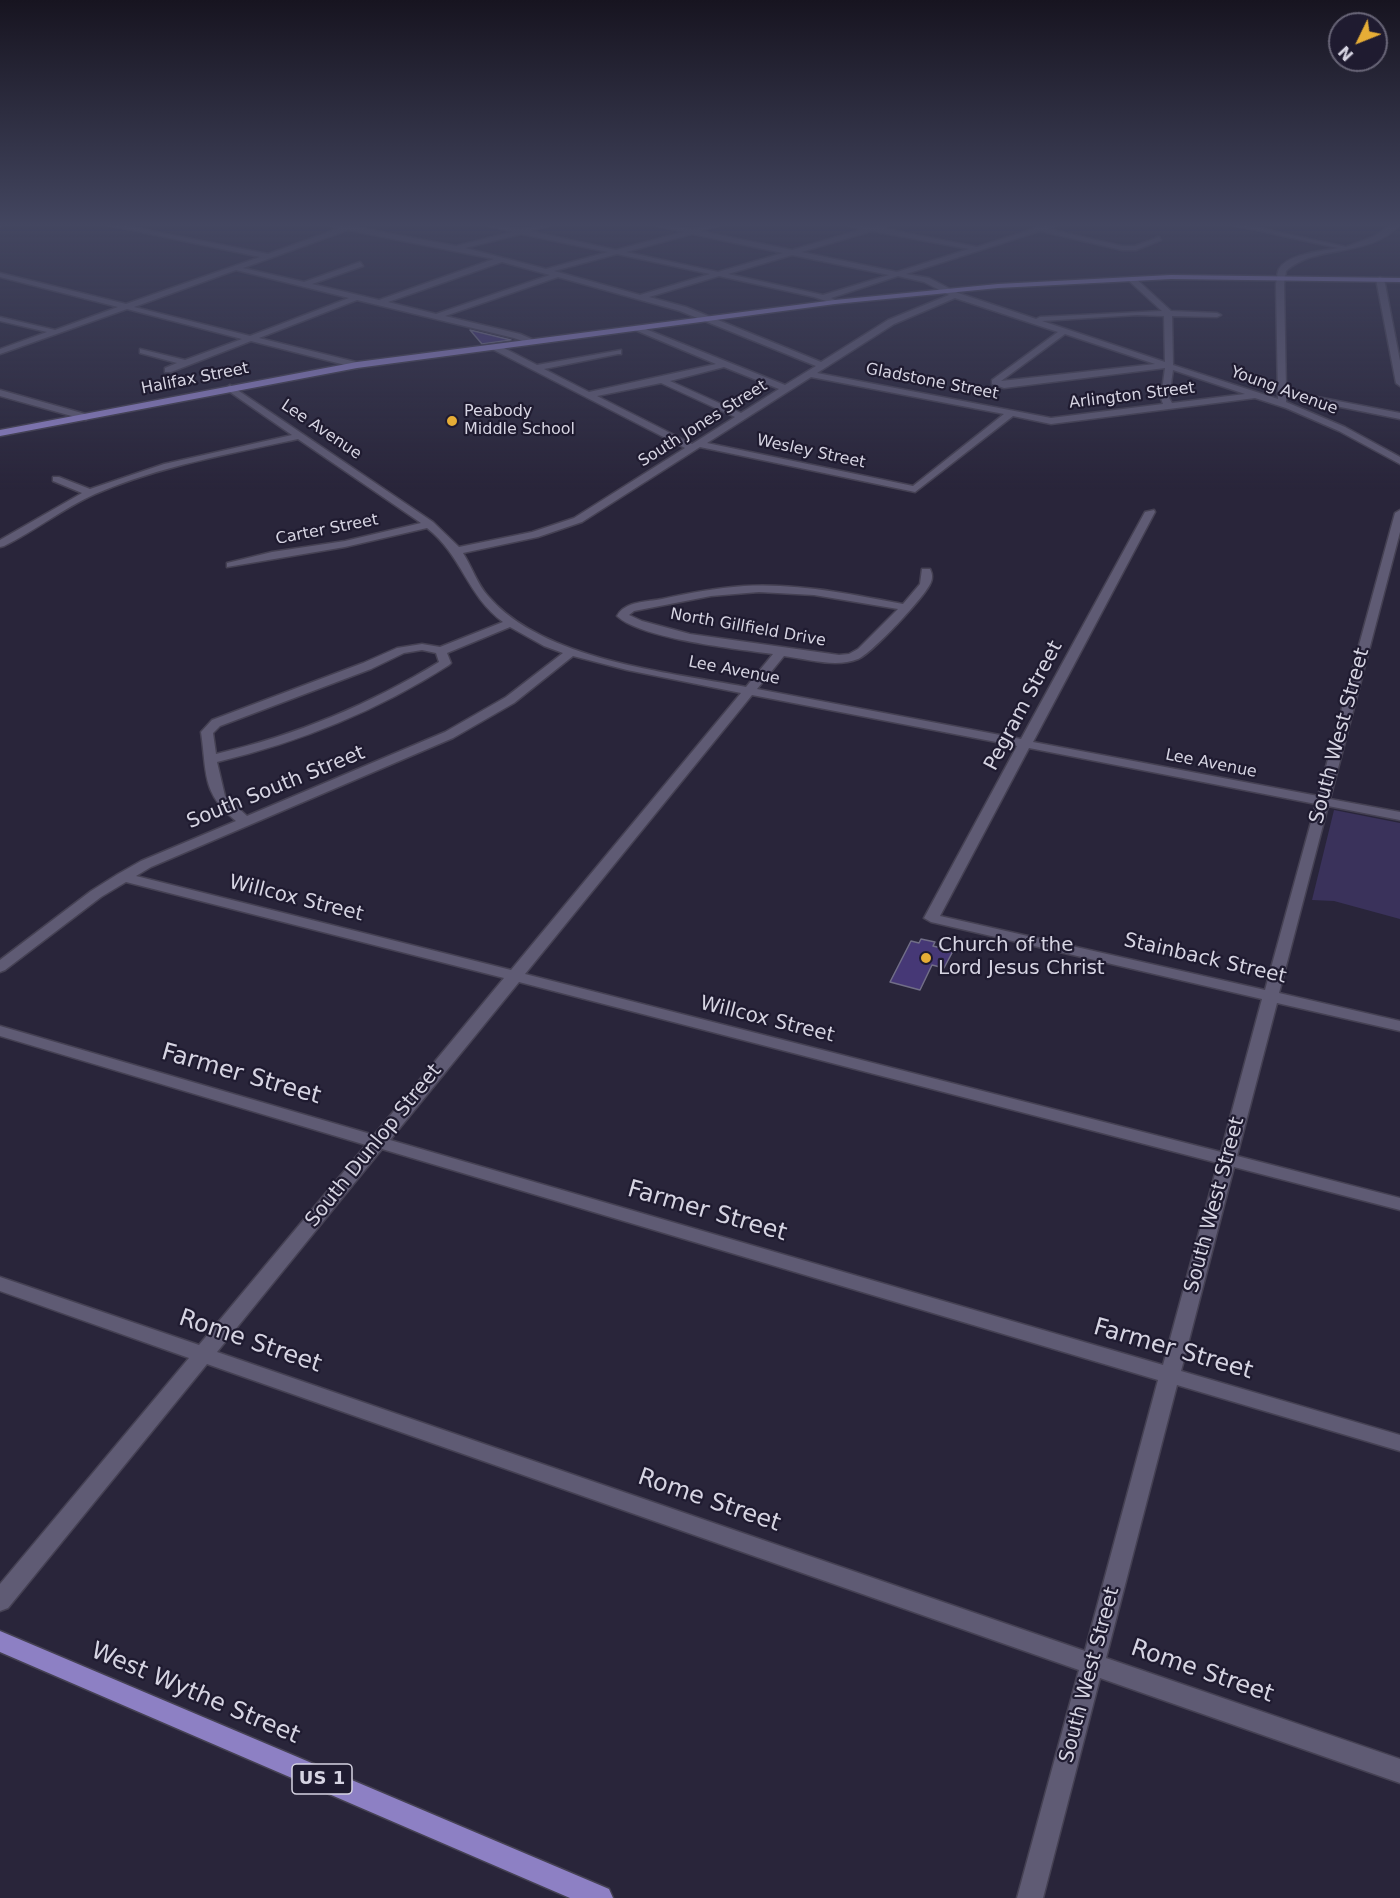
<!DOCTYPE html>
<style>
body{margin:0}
#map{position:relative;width:1400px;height:1898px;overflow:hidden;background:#29253a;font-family:"DejaVu Sans",sans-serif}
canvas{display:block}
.north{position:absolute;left:1328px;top:12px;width:60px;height:60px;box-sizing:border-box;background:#1f1b30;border:2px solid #686577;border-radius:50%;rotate:227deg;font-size:16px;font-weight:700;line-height:24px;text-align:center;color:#d6d4e2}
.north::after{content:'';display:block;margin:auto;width:21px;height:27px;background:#e6ad36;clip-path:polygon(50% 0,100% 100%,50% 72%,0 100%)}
</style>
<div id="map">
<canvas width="1400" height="1898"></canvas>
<div class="north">N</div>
</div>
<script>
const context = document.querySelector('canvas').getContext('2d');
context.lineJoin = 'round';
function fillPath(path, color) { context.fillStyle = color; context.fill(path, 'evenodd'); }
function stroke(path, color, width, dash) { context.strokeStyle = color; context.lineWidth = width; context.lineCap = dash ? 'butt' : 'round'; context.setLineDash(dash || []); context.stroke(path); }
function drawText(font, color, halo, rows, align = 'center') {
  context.font = font + ' "DejaVu Sans",sans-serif'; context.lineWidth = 4.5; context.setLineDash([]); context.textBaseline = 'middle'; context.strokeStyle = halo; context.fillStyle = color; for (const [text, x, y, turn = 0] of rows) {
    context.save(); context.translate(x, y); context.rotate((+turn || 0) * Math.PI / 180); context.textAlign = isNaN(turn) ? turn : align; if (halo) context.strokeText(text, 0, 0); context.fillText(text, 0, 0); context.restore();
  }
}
const green = new Path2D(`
 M1334,810L1400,823V919L1334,901L1312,900Z`);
const building = new Path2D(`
 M470,330L511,340L482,344Z
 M921,939L935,942L933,946L953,951L944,968L932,965L920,990L890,982L911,941L919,943Z`);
const minor = new Path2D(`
 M0,224H5L0,226Z
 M103,224H116L268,254L340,228L325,224H339L456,246L512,232L483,224C496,224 508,230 521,229C532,229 543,224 554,224L530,231L616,250L683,232L651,224C664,224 676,228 690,229C700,230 712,224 723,224L700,231L792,250L863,229L844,224L872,227L891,224L881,228L977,247L1049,224H1059L1048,229L1122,246H1135L1159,237L1161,240L1136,250H1122L1040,231L906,274L929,278L958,293L1036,319L1040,317L1162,311L1127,279L1134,277L1171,311L1217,313L1221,315L1217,317L1172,316L1173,365L1278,399L1276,284C1277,280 1277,273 1279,269C1287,254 1323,251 1338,248L1228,224H1241L1346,247L1373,237L1393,224H1400C1370,259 1317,243 1286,271L1284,284L1286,391L1400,413V419L1286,396V402L1345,427L1400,457V464L1339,431L1286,408L1255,398L1051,424L1013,416L915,492L700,447L582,522L538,537L463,553C472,567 477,584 488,596C543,660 667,672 746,687L773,654C738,649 641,639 617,616C625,601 647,602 662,599C689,593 716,588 744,586C798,583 850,594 903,604L920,584L922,569H930C932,573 933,577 931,582C926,596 871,654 858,659C836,668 807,659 784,656L757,689L1021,739L1145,512L1154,510L1155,512L1033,742L1318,796L1395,513L1400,510V532L1330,799L1400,812V820L1328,806L1279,993L1400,1021V1031L1277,1003L1237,1156L1400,1198V1210L1234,1167L1181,1371L1400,1435V1451L1177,1385L1106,1658L1400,1759V1783L1100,1678L1043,1898H1017L1079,1670L207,1364L8,1608L0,1611V1584L189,1358L0,1291V1277L199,1345L366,1145L0,1036V1026L374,1135L504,978L126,882L101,897L5,970L0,972V960L91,891L118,874L141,861L236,821C201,793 207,772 201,732L212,720L363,663L397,648L422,644L440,647L503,622C467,596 462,555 427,528L345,547L227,567V563L272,552L345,541L421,523L298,439C230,454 160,466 95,494C63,508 35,531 4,546L0,547V540L82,493L53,481V477H59L90,489L164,464L292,435L227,390L226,388L230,385L433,522L459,547L532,532L574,518L685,448L492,349V345H498L537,365L621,350V354H618L544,369L589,392L716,364L635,330V326H638L785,385L816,366L680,311L558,277L445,316L520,334L534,340L535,342L531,344L514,338L357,300L259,338L360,363L361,365L357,368L251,341L171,372H165V368L177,363L140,353V349L185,360L242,339L127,309L0,354V349L47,332L0,321V317L55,330L118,307L0,277V273L126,304L260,257ZM348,230L494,259L379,300L312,284L363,266L360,262L304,282L243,268ZM872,231L969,249L897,272L801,252ZM521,234L608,252L546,269L465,248ZM692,234L783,253L718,272L626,252ZM617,254L710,274L640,295L554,271ZM792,255L889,275L823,295L728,274ZM502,262L550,275L436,314L388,302ZM236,270L349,298L250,336L134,307ZM719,276L814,297L835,304L839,302L831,298L898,276L924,282L949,295L888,320L821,362L686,307L649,297ZM955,298L1058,332L992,380V384L1004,388L1165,368L1161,398L1163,404L1051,418L817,373L894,324ZM1137,315L1164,316L1165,362L1042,321ZM1065,334L1155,364L1001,381ZM724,367L779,389L741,413L670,381ZM1173,370L1245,394L1172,403L1169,398ZM811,377L1004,414L913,486L707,443ZM661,383L735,417L692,444L597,396ZM759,592L814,595L898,609L858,649L849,654L839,655L690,634L642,621L629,615L634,611L711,596ZM510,627L544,646L563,653L506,697L445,732L247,816L225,796L217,762C300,742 377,711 449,665L451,663L447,653ZM422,650L436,653L439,662C369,705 296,735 216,754L213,733L220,726L371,669L404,653ZM573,656L627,670L741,693L511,970L136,876L151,867L453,738L514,703ZM752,695L1017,746L924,918L931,922L1262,999L1221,1152L525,974ZM1029,748L1316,804L1265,990L940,916ZM519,982L1218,1163L1163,1365L390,1140ZM382,1149L1158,1380L1085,1651L217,1352Z
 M1380,277L1384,279L1400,361V386L1396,383L1376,279Z
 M0,390L89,415L91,417L86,420L0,396Z`);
const major = new Path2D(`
 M1171,275L1400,278V282L1171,279L998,288L835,304L357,368L0,436V430L357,362L835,300L998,284Z
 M0,1631L609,1889L613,1898H570L0,1652Z`);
const markers = [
 [452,421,6,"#e6ad36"],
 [926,958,6,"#e6ad36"]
];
const farStreetnames = [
 ["Halifax Street",195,379,-11],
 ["Gladstone Street",932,382,11],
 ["Young Avenue",1284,391,20],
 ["Arlington Street",1132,396,-7],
 ["South Jones Street",703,424,-32],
 ["Lee Avenue",321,430,34],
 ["Wesley Street",811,452,12],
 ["Carter Street",327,530,-11],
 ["North Gillfield Drive",748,628,10],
 ["Lee Avenue",734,671,11],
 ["Lee Avenue",1211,764,11]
];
const farPoinames = [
 ["Peabody",464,412],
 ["Middle School",464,430]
];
const shields = [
 [322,1779,60]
];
const shieldNames = [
 ["US 1",322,1779]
];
const streetNames = [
 ["Pegram Street",1024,706,-62],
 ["South West Street",1340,736,-75],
 ["South South Street",276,788,-22],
 ["Willcox Street",296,899,14],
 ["Stainback Street",1205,959,13],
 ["Willcox Street",767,1020,14],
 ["South Dunlop Street",374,1146,-51],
 ["South West Street",1215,1205,-75],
 ["South West Street",1090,1675,-75]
];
const poiNames = [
 ["Church of the",938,946],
 ["Lord Jesus Christ",938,969]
];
const nearStreetnames = [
 ["Farmer Street",241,1075,16],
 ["Farmer Street",707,1212,16],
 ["Rome Street",250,1342,19],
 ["Farmer Street",1173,1350,16],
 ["Rome Street",709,1501,19],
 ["Rome Street",1202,1672,19],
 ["West Wythe Street",195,1694,23]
];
fillPath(green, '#3a325b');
fillPath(building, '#463876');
stroke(building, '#716e87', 1.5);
stroke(minor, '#454153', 3);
stroke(major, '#454153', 3);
fillPath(minor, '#5f5b74');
fillPath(major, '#8d80c4');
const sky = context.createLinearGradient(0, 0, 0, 490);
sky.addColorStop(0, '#171420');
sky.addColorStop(0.46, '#434660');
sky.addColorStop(1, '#43466000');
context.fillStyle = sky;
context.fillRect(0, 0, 1400, 490);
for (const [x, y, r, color] of markers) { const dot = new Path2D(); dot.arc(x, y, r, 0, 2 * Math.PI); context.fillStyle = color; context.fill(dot); stroke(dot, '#1f1b30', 2); }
drawText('16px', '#d6d4e2', '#1f1b30', farStreetnames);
drawText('16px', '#d6d4e2', '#1f1b30', farPoinames, 'left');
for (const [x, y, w] of shields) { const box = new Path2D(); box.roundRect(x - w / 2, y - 15, w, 30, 4.5); context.fillStyle = '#1f1b30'; context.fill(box); stroke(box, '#d6d4e2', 1.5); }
drawText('bold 18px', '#d6d4e2', null, shieldNames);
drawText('20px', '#d6d4e2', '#1f1b30', streetNames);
drawText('20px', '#d6d4e2', '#1f1b30', poiNames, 'left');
drawText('24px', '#d6d4e2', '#1f1b30', nearStreetnames);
</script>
